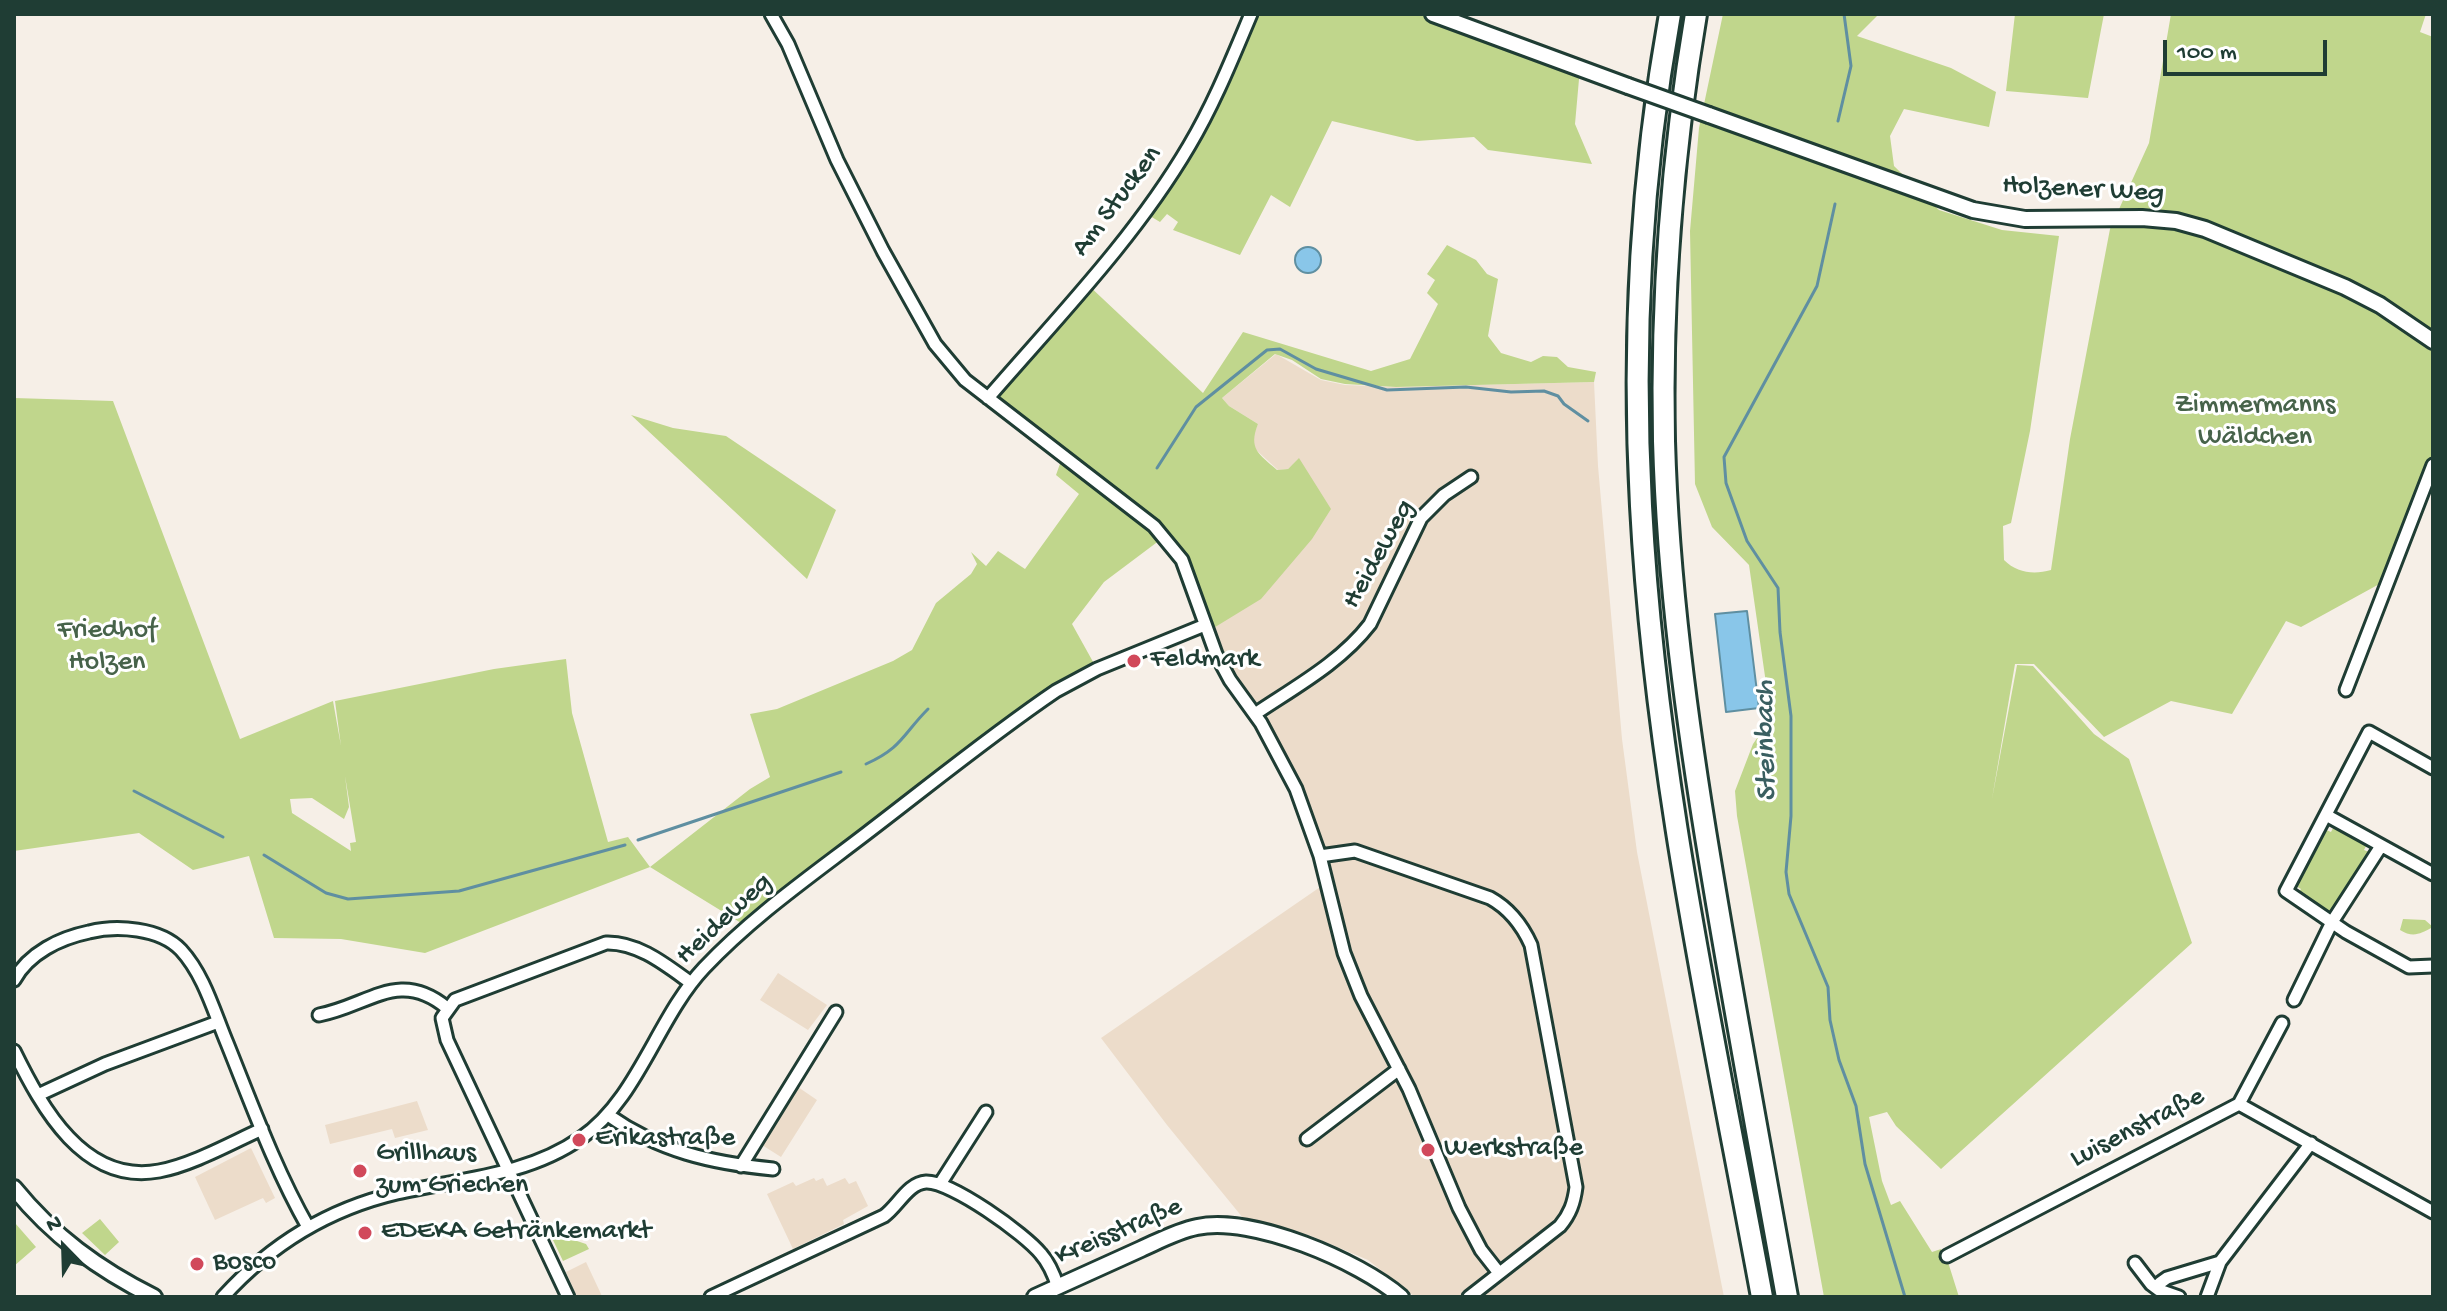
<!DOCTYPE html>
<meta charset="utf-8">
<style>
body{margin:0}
#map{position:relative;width:2447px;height:1311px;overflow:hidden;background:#f6efe7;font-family:"Gochi Hand",sans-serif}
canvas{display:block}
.frame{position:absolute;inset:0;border:16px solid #1f3d34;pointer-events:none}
.north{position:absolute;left:24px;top:1207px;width:80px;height:80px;-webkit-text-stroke:6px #fff;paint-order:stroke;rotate:337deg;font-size:22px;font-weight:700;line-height:32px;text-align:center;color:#1f3d34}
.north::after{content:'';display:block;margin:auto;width:28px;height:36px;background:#1f3d34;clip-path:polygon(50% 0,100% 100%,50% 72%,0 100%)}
.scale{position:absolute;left:2163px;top:40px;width:164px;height:36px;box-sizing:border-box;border:4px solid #1f3d34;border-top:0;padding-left:10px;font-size:24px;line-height:28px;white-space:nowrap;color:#1f3d34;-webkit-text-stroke:6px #fff;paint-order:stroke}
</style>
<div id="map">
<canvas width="2447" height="1311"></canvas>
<div class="frame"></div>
<div class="north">N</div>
<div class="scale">100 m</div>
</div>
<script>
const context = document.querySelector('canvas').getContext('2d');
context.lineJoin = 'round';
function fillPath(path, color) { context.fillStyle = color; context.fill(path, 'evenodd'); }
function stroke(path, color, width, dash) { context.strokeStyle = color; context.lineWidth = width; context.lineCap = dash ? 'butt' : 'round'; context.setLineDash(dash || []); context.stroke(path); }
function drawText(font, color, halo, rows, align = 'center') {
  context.font = font + ' "Gochi Hand",sans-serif'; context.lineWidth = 6; context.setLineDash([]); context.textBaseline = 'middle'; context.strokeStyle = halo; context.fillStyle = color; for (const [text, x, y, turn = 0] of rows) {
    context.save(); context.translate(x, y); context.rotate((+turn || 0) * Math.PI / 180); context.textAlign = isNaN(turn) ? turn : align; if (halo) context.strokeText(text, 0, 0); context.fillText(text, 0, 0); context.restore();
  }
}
const built = new Path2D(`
 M1276,354L1321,380L1345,385L1396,387L1594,382L1598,466L1622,739L1637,852L1724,1297H1415L1368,1260L1309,1235L1243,1218L1167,1125L1101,1038L1326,883L1295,789L1207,632L1299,459L1288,469L1278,470L1254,448L1252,438L1258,424L1229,406L1222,398Z
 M778,973L827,1005L808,1030L760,1000Z
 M798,1087L817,1100L781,1157L762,1145Z
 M417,1101L428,1130L395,1138L392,1129L330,1144L325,1125Z
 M251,1148L275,1198L266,1203L263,1198L215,1220L195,1177Z
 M814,1178L816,1181L823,1178L827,1186L845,1178L849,1184L856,1181L868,1206L843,1220L844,1224L793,1249L767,1194L793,1182L796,1186Z
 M586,1262L601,1294L602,1297H577L566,1272Z`);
const green = new Path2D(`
 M1251,14H1433L1580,68L1575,124L1592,164L1488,150L1474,137L1417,141L1332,121L1290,207L1271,195L1240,255L1173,230L1178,222L1167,214L1160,222L1145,213L1170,176Z
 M1723,14H1879L1857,36L1951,68L1996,92L1989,127L1904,109L1890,136L1894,166L1939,210L2002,230L2059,236L2030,431L2011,523L2003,526L2004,560C2017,573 2034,575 2051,570L2070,439L2110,229L2149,143L2171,14H2426L2420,32L2433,37V455L2383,582L2301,627L2286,621L2232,714L2171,701L2104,737L2034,664H2015L1992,799L2017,665L2033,666L2094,734L2129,759L2192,943L1941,1169L1896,1126L1887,1112L1869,1117L1882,1181L1891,1205L1900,1201L1932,1252L1941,1249L1948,1262L1959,1297H1824L1737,816L1735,791L1753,744L1771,718L1749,565L1712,527L1695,484L1690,231L1699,128Z
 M2015,14H2104L2088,98L2006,91Z
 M1447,245L1476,260L1487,274L1498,279L1488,336L1501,353L1531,362L1543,356L1557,357L1568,367L1596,372L1594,382L1396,387L1345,384L1321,379L1292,360L1275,354L1222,398L1229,406L1258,424C1248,449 1259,454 1277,470L1288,469L1299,458L1331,509L1312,539L1261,599L1207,632L1196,594L1164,537L1104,582L1072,624L1097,669L1056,691L746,926L650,867L425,953L341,939L274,938L249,856L193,870L139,833L14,851V398L113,401L240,739L333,701L341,746L335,701L494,669L566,659L572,713L608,842L628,837L650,867L750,789L770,777L750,714L777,709L893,661L912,650L936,603L971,574L977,564L971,552L986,566L998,551L1025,569L1079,494L1056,475L1061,461L988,398L1086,283L1203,393L1243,332L1371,371L1410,359L1438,304L1427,293L1435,280L1427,274ZM345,776L356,842L350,843L351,851L292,813L290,799L312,798L344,819L349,807Z
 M631,415L673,428L726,436L836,510L807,579Z
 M2334,826L2367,844L2364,850L2369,852L2338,909L2333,907L2330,912L2298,894L2301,889L2294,885L2324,829L2331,832Z
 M2403,919L2425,920L2433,927C2420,934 2413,938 2400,930Z
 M100,1219L119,1242L105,1255L82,1233Z
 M15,1223L36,1247L14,1266V1224Z
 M559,1235L586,1244L589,1249L563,1261L552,1238Z`);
const water = new Path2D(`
 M1295 260a13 13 0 1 1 26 0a13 13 0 1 1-26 0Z
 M1747,611L1759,708L1726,712L1715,614Z`);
const stream = new Path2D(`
 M1838,121L1851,66L1844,14
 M1835,204L1817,286L1724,457L1726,483L1747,541L1778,588L1780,632L1791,716V816L1786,872L1789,894L1828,987L1830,1020L1839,1060L1856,1106L1865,1164L1905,1297
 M1157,468L1196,407L1267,350L1280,349L1316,369L1387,390L1466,387L1511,392L1544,391L1558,396L1564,404L1588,421
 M866,764C902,748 903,734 928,709
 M134,791L223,837
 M638,840L841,772
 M264,855L326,893L348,899L459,891L625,845`);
const street = new Path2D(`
 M771,14L788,44L837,160L883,251L935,344L965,380L1154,526L1182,560L1216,654L1230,680L1261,723L1296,789L1320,856L1344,953L1361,996L1409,1089L1459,1208L1481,1250L1499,1273
 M988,398C1058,317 1135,238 1189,146C1214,104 1232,59 1251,14
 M2346,690L2433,465
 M1255,714C1295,687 1340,663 1370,624L1421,518L1444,495L1471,477
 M2433,768L2369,732L2286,891L2346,932L2409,967L2433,966
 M2326,815L2433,874
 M1320,856L1355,851L1490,898C1510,909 1522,925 1531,945L1576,1187C1574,1203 1570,1214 1560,1226L1469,1297
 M14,980C29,953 60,938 89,932C117,925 160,928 181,950C204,975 214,1012 227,1043C252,1105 275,1169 308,1227
 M2294,1000L2332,922L2381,846
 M319,1015C368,1006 399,968 447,1008
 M14,1051C42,1108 84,1185 159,1171C192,1165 231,1143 262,1129
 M38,1095L105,1064L218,1022
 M2239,1104L2433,1212
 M2239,1104L2282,1023
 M608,1115C659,1151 711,1163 773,1169
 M1307,1139L1399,1069
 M741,1166L836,1012
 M940,1184L986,1112
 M1947,1256L2239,1104
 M2135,1263L2151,1284L2159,1290
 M223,1297C270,1245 329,1209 397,1193C459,1179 527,1176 581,1138C638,1099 657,1018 704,968C753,916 811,876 867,833C930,785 991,735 1056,691L1097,669L1205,625
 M568,1297L447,1040L442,1018L455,1000L606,943C638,942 666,965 691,983
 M711,1297L884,1216C898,1206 908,1183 926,1182C951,1181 1025,1234 1041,1254C1049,1263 1054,1275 1058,1287
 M2179,1297L2159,1290L2160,1283L2167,1278L2220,1262
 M2207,1297L2220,1262L2311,1143`);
const secondary = new Path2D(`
 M1433,14L1628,86
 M1709,115L1973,210L2025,219L2142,218L2176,221L2205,229L2345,287L2380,305L2433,341
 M14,1188C53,1236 98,1269 154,1297
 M1035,1297C1070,1281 1105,1265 1141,1249C1159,1241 1177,1231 1197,1227C1252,1215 1359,1261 1401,1297`);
const highway = new Path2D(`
 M1670,14C1641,176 1632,342 1641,506C1655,772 1714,1036 1762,1297
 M1696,14C1672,156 1661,298 1664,441C1668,582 1687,723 1710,861C1734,1007 1761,1152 1787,1297`);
const secondaryBridge = new Path2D(`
 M1628,86L1709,115`);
const markers = [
 [1134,661,8,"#d1495b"],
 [579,1140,8,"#d1495b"],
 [1428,1150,8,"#d1495b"],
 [360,1171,8,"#d1495b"],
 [365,1233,8,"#d1495b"],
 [197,1264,8,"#d1495b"]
];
const streetNames = [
 ["Holzener Weg",2083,191,3],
 ["Am Stucken",1118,202,-53],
 ["Heideweg",1380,555,-61],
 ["Heideweg",725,920,-43],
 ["Luisenstraße",2138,1129,-27],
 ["Kreisstraße",1119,1233,-23]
];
const parkNames = [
 ["Zimmermanns",2255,407],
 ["Wäldchen",2255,439],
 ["Friedhof",107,632],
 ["Holzen",107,664]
];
const poiNames = [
 ["Feldmark",1150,661],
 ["Erikastraße",595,1140],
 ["Werkstraße",1444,1150],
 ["Grillhaus",376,1155],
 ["zum Griechen",376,1187],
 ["EDEKA Getränkemarkt",381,1233],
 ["Bosco",213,1264]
];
const waterNames = [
 ["Steinbach",1768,741,-91]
];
fillPath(built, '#ecdcca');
fillPath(green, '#c0d68c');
fillPath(water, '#89c6e9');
stroke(water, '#5f8fa1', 2);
stroke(stream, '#5f8fa1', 3);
stroke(street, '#1f3d34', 17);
stroke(secondary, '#1f3d34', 20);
stroke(highway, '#1f3d34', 26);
stroke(street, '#fff', 11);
stroke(secondary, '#fff', 14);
stroke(highway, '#fff', 20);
stroke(secondaryBridge, '#1f3d34', 20, []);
stroke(secondaryBridge, '#fff', 14);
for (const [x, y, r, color] of markers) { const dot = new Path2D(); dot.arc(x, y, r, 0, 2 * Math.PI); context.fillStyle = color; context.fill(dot); stroke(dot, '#fff', 3); }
drawText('28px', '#1f3d34', '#fff', streetNames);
drawText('28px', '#47634a', '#fff', parkNames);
drawText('28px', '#1f3d34', '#fff', poiNames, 'left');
drawText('italic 30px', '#3a5f61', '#fff', waterNames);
</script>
